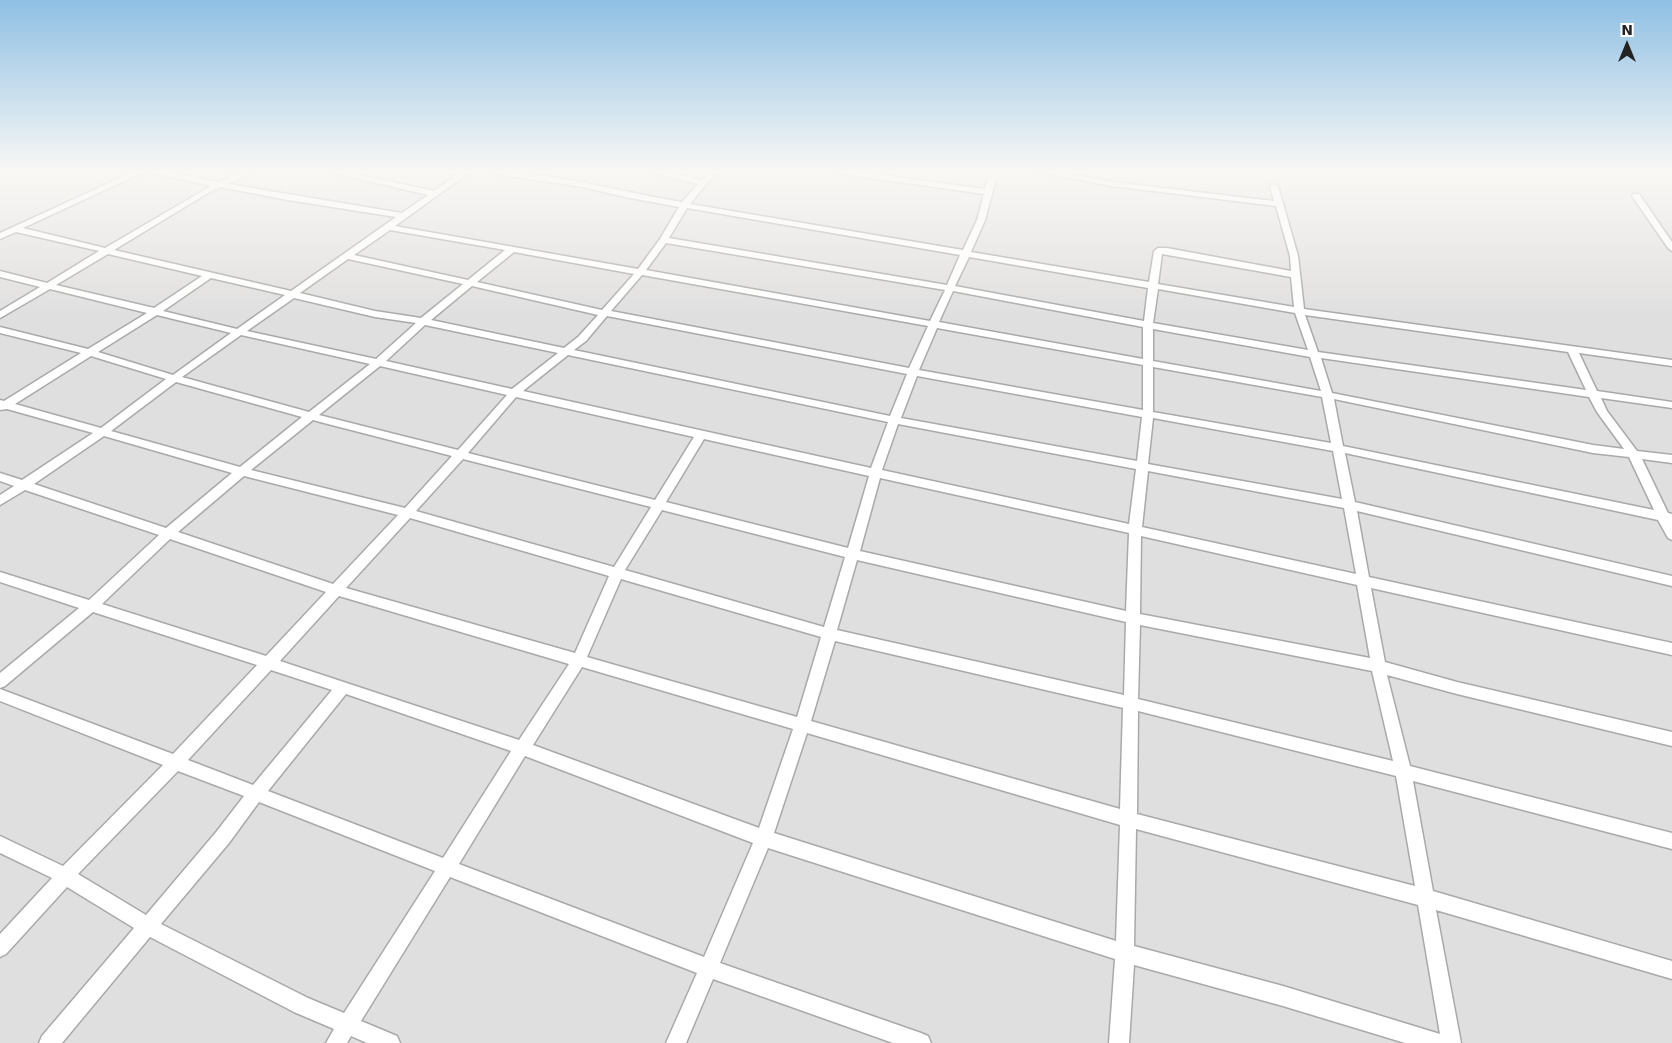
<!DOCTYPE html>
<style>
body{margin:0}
#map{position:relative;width:1672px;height:1043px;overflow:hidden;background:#f2efe9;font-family:"DejaVu Sans",sans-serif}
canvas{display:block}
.north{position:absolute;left:1602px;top:20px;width:50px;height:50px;-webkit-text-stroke:4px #fff;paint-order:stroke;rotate:0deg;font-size:14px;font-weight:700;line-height:20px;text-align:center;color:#222}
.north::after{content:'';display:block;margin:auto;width:18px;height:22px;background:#222;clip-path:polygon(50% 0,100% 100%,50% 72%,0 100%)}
</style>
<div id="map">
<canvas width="1672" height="1043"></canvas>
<div class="north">N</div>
</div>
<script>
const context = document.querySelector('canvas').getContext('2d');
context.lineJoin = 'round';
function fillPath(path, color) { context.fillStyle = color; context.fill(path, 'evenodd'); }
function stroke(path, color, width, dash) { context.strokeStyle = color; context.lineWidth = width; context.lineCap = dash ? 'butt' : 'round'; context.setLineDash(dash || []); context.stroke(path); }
const residential = new Path2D(`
 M0,172H1672V1043H0Z`);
const street = new Path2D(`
 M133,172H144L23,228L105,248L211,186L149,172H166L219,182L242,172H253L228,184L402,213L428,195L330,172H345L434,191L461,172H470L395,226L638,269L660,239L679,207L625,197L583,187L494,174L490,172C555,172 619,192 682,202L698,184L649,172H664L701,180L708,172H716L690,204L963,250L977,220L984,194L842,174L838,172H860L985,189L990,172H998L985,220L971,252L1149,282L1154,251L1158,248H1167L1291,271L1290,256L1276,206L1112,186L1039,172H1057L1112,182L1274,201L1270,186L1274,184L1278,186L1298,256L1304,309L1672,360V366L1579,353L1597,391L1672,402V408L1601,398L1607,411L1637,451L1672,455V463L1642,459L1668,513L1672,514V540L1668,538L1658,520L1345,453L1355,502L1672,576V586L1357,511L1369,577L1672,643V655L1371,588L1385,662L1457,682L1672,732V746L1457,694L1387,675L1410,766L1672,833V849L1413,781L1433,891L1672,961V979L1436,910L1461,1043H1405L1283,1006L1134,965L1129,1043H1109L1115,959L768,848L720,963L921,1033L928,1036L931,1043H893L713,979L686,1043H666L697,973L450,877L361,1021L397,1036L400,1043H367L351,1036L347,1043H326L334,1029L294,1012L150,937L62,1043H39L42,1036L134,928L67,887L6,954L0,957V934L52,878L0,853V836L63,866L163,765L0,701V689L173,754L257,665L93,612L5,686L0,688V673L79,608L0,582V572L89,600L159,535L25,490L0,505V495L14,486L0,481V473L22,480L93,433L7,409L0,410V400L4,401L81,353L0,333V327L88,349L147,313L50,289L0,318V311L40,287L0,277V271L47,283L99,251L16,232L0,239V233ZM220,187L288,200L396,217L291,291L114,250L208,193ZM687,208L960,255L947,285L669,238ZM390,230L505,250L468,280L354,255ZM666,243L945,290L930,321L646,270ZM514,252L634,274L602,310L477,282ZM108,254L202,276L154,308L56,285ZM1162,254L1291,277L1294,307L1158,284ZM969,257L1148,288L1144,321L955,286ZM348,259L463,284L421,318L375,311L300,293ZM642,275L928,326L909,368L611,311ZM211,278L285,295L237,329L163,311ZM472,286L598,315L578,337L564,348L431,320ZM1158,289L1295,313L1308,350L1153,323ZM953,291L1143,327V359L939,322ZM294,298L375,317L416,323L376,359L247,331ZM157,315L231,333L173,375L98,352ZM1305,315L1568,352L1586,390L1318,352ZM607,316L907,374L890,416L574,350L586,341ZM425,325L558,353L512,389L386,361ZM937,328L1143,365V410L919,370ZM1153,329L1310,357L1321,391L1153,361ZM241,335L370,364L309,412L182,377ZM568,355L888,422L871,468L523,391ZM91,356L166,379L101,428L15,404ZM1321,358L1589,397L1597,412L1624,449L1593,445L1332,393ZM380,366L507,395L458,450L319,415ZM1153,367L1322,397L1331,443L1153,412ZM917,376L1142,417L1137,461L901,418ZM176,382L302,417L240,467L111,431ZM516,397L694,437L655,500L468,453ZM1334,399L1593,453L1629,457L1654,510L1343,446ZM1153,418L1333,451L1342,499L1148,464ZM313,420L324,423L452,456L405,508L251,470ZM898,424L1136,469L1129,524L882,470ZM104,436L232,473L166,528L34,484ZM704,439L869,476L848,548L666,502ZM463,459L651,507L614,567L416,511ZM1148,471L1344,508L1356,574L1142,527ZM244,476L398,515L333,584L178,532ZM880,478L1129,533L1126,611L860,551ZM662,510L845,557L824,627L625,570ZM410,518L609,576L575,653L346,588ZM1141,536L1357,585L1370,658L1140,614ZM170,539L326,592L266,656L102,604ZM857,560L1126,622L1124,695L837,630ZM621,579L821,637L797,717L587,657ZM339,596L569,664L519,740L280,661ZM1140,625L1372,671L1393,761L1138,699ZM835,641L1123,708L1120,809L811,721ZM582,667L793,729L759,828L533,745ZM271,670L332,690L253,785L188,760ZM346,694L511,751L443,858L268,791ZM1138,711L1396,776L1415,886L1137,814ZM807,733L1120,825L1116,941L774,833ZM525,756L753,843L704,957L459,864ZM178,771L244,796L217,831L146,915L78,874ZM259,802L435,871L344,1013L308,998L161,924L229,843ZM1136,829L1418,905L1440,1034L1283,986L1134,946Z
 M1633,194H1639L1672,242V251L1668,248L1632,196Z`);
fillPath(residential, '#e0dfdf');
stroke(street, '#a9a9a9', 3);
fillPath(street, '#fff');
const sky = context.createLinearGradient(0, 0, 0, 318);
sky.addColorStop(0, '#8fc0e4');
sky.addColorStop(0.54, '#f9f8f5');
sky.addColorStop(1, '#f9f8f500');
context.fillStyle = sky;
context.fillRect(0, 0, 1672, 318);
</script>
